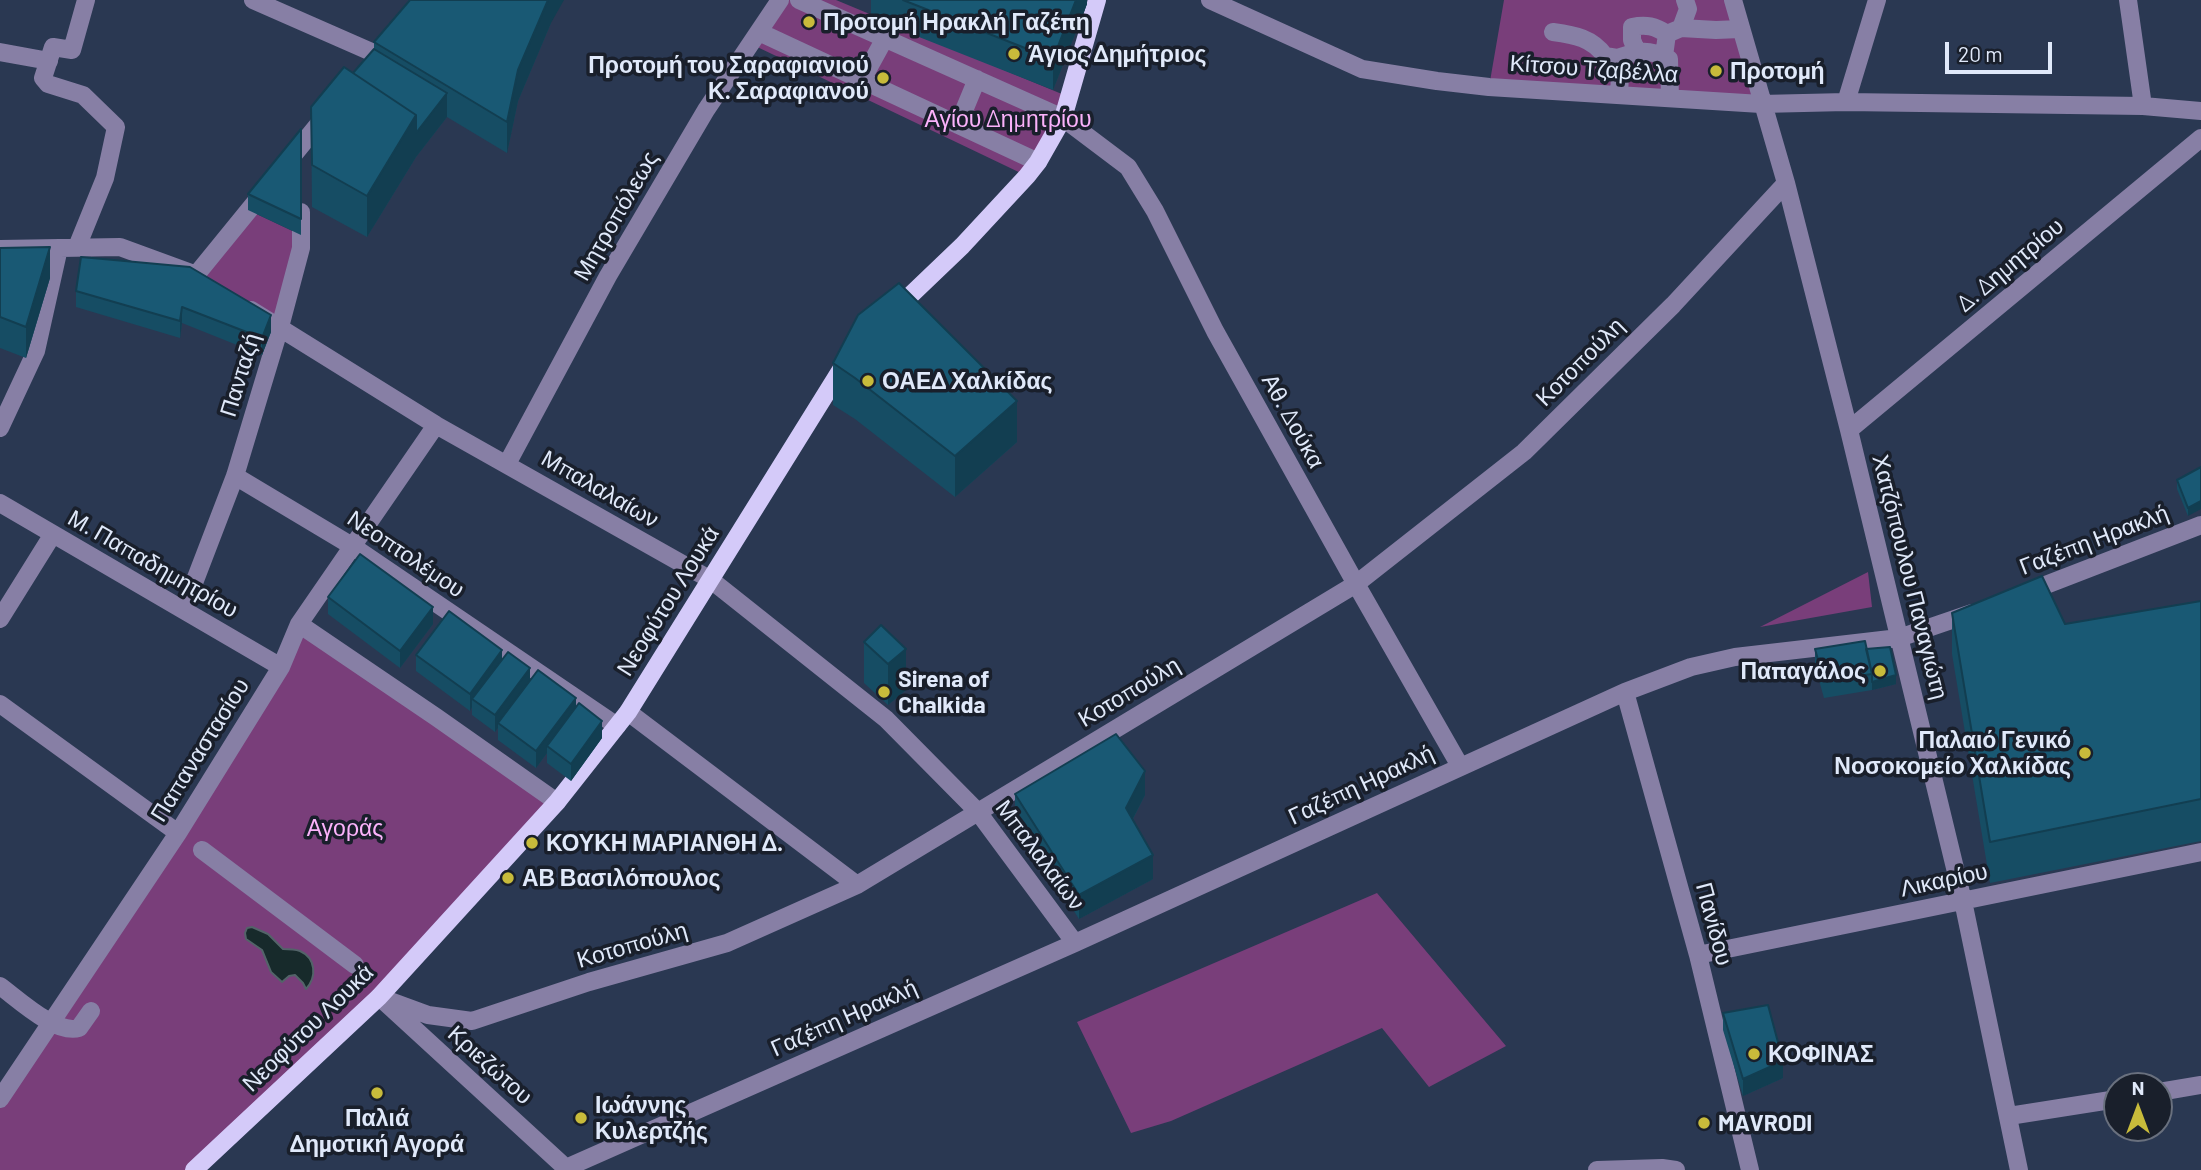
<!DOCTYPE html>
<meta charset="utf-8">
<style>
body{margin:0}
#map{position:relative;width:2201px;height:1170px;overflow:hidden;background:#2a3852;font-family:Barlow,sans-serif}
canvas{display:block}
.north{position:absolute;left:2103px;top:1072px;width:70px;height:70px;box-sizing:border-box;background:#191f2b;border:2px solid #69707e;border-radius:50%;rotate:0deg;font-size:19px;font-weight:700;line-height:28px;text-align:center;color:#e0e9fa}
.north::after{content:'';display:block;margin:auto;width:24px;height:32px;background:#c8bb3b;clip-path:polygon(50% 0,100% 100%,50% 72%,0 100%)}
.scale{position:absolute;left:1945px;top:42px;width:107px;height:32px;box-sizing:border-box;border:4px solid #e0e9fa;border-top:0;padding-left:9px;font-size:21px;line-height:24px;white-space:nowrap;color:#e0e9fa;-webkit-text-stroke:5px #191f2b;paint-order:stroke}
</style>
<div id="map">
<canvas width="2201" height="1170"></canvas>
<div class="north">N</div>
<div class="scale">20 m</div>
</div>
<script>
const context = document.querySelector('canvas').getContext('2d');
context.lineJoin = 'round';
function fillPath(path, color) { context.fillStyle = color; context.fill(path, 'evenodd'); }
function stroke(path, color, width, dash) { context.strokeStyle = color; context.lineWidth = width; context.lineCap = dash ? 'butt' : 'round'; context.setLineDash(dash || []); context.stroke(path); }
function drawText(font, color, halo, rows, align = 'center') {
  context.font = font + ' Barlow,sans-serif'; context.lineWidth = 7; context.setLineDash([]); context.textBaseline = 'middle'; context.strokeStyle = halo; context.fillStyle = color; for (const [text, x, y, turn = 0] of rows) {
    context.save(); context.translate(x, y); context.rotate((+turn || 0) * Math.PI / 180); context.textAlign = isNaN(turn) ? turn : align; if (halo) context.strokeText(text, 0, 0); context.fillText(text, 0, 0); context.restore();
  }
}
const green = new Path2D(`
 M780,0H836L1069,97L1027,176L751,44Z
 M1504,0H1733L1761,104L1489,87Z
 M248,210L301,235L280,327L196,275Z
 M1868,572L1872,607L1760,627Z
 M299,624L557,802L379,997L194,1170H0V1097L178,833Z
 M1377,893L1506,1046L1429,1087L1382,1028L1171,1121L1131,1133L1077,1022Z`);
const water = new Path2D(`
 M252,927L268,934L283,949C288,949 294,949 300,951C316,958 317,977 306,989L303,983L295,975L289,976L282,982L271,972L262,950L246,939L245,933L247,928Z`);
const minor = new Path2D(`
 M253,0L376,54
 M799,0L1063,118L1128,167L1155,211L1215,331L1356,584L1460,766
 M1210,0L1362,69L1437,81L1489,87L1761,104L1846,102L2143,106L2201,111
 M1733,0L1786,183L1849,430L1963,901L2019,1170
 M2128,0L2143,106
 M1681,28L1688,9L1685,0
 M759,32L1038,162
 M1553,32C1575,35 1592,38 1605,56L1617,58
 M0,52L49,61
 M1637,52L1632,40V27C1646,24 1655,26 1667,34
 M1664,56L1667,34L1681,28L1716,30L1740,29
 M862,80L885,38
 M1619,95L1620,75L1617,58C1639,51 1647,48 1669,59L1670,98
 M1846,102L1877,0
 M958,125L977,79
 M286,164L326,115
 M77,247L105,178L116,127L83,95L48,84L43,78L53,47L72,50L86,0
 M0,249L120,247L191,273
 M196,275L262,194
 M251,310L436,425L711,580L886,719L978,812L1075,943
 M0,428L36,351L59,248
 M1849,430L2201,138
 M507,464L608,276L706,110L780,0
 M235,476L352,546L617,726
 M0,503L281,667
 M2025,593L2201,525
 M184,609L235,476L280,327L301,248V212
 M0,619L53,534
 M299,624L436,717L557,802
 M1625,692L1698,955L1750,1170
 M0,704L178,833
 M628,712L857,885
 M202,850L355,965
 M1698,955L2201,852
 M0,986C18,999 56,1035 79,1028L91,1011
 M379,997L428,1015L472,1021L589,982L727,943L857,885L1356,584L1524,452L1673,305L1786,183
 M385,1002L568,1170
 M2159,1092L2201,1085
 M0,1099L178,833L281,667L299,624L436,425
 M2009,1116L2117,1099
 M566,1168L1075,943L1625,692L1691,667L1735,657L1899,638L1972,613
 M1597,1170L1662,1168L1676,1170`);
const major = new Path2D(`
 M893,312L962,246L1027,176L1038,162L1063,118L1097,0
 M194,1170L379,997L557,802L628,712L847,360`);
const wall = new Path2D(`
 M871,0H1087V4L1053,90L871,18Z
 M551,23L518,101L507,153L447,117L416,157L367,237L312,207L311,107L353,73L374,49V42Z
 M301,129V235L248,210V194Z
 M0,248L50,278L26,358L0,348Z
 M81,257L271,332L262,355L182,323L180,338L76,307V291Z
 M833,363L1017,442L955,497L855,419L833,405Z
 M2201,467L2188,516L2177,489V480Z
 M328,597L433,624L400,668L328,614Z
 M2201,601V841L1990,883L1952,654V613L2065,624Z
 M881,625L906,690L888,705L864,683V642Z
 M1815,649H1866L1896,684L1872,690L1824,698L1815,666Z
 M416,655L502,659L530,680L576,707L602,738L571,781L547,763V753L536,768L498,740V728L495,732L472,715V707L470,711L416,671Z
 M1015,794L1145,795L1133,819L1153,879L1079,919L1015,818Z
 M1723,1013L1783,1078L1743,1096L1723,1030Z`);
const shadedWall = new Path2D(`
 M548,0H564L551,23L518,101L507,153V122L518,70Z
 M1076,0H1087V4L1053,90V59Z
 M447,93V117L416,157L367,237V196L416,115Z
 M50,247V278L26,358V327Z
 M182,307V323L180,338V321Z
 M271,315V332L262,355V338Z
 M1017,401V442L955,497V456Z
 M2201,501V509L2188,516V508Z
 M433,607V624L400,668V651Z
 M906,649V690L888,705V664Z
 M502,650V667L472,699V707L470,711V694Z
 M530,668V685L498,723V728L495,732V715Z
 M1896,675V684L1872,690V682Z
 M576,698V715L547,746V753L536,768V751Z
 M602,721V738L571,781V764Z
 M1145,771V795L1126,832V808Z
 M1153,855V879L1079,919V895Z
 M1783,1061V1078L1743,1096V1079Z`);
const building = new Path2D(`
 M410,0H548L518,70L507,122L374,42Z
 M903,0H1076L1053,59Z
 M374,49L447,93L416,133V115L353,73Z
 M344,67L416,115L367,196L312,165L311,107Z
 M301,129V219L248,194Z
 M50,247L26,327L0,317V248Z
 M81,257L190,267L271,315L262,338L182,307L180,321L76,291Z
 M899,283L1017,401L955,456L855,378L833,363L858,315Z
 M2201,467V501L2188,508L2177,480Z
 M360,554L433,607L400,651L328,597Z
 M2042,576L2065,624L2201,601V799L1990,842L1952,613Z
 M449,611L502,650L470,694L416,655Z
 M881,625L906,649L888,664L864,642Z
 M1865,641L1872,674L1824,681L1815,649Z
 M1890,647L1896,675L1872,682V674L1866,649Z
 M508,652L530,668L495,715L472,699Z
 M538,670L576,698L536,751L498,723Z
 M579,703L602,721L571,764L547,746Z
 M1116,734L1145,771L1126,808L1153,855L1079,895L1015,794Z
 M1768,1005L1783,1061L1743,1079L1723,1013Z`);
const markers = [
 [809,22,7,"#c8bb3b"],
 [1014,54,7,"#c8bb3b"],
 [1716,71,7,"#c8bb3b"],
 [883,78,7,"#c8bb3b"],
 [868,381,7,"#c8bb3b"],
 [1880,671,7,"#c8bb3b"],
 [884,692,7,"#c8bb3b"],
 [2085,753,7,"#c8bb3b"],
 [532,843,7,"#c8bb3b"],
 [508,878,7,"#c8bb3b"],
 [1754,1054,7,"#c8bb3b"],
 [377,1093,7,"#c8bb3b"],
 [581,1118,7,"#c8bb3b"],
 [1704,1123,7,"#c8bb3b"]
];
const poiNames = [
 ["Προτομή Ηρακλή Γαζέπη",823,22],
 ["Άγιος Δημήτριος",1028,54],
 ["Προτομή του Σαραφιανιού",869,65,"right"],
 ["Κ. Σαραφιανού",869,91,"right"],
 ["Προτομή",1730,71],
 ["ΟΑΕΔ Χαλκίδας",882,381],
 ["Παπαγάλος",1866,671,"right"],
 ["Sirena of",898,679],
 ["Chalkida",898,705],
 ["Παλαιό Γενικό",2071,740,"right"],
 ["Νοσοκομείο Χαλκίδας",2071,766,"right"],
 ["ΚΟΥΚΗ ΜΑΡΙΑΝΘΗ Δ.",546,843],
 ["ΑΒ Βασιλόπουλος",522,878],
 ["ΚΟΦΙΝΑΣ",1768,1054],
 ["Ιωάννης",595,1105],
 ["Κυλερτζής",595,1131],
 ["Παλιά",377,1118,"center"],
 ["Δημοτική Αγορά",377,1144,"center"],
 ["MAVRODI",1718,1123]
];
const streetNames = [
 ["Κίτσου Τζαβέλλα",1594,69,4],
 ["Μητροπόλεως",616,216,-60],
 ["Δ. Δημητρίου",2010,265,-40],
 ["Κοτοπούλη",1580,362,-45],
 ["Πανταζή",240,375,-73],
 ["Αθ. Δούκα",1293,421,61],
 ["Μπαλαλαίων",600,489,30],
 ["Γαζέπη Ηρακλή",2094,540,-21],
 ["Νεοπτολέμου",406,554,34],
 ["Μ. Παπαδημητρίου",153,564,30],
 ["Χατζόπουλου Παναγιώτη",1910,577,76],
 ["Νεοφύτου Λουκά",668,601,-58],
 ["Κοτοπούλη",1129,692,-31],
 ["Παπαναστασίου",200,750,-58],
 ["Γαζέπη Ηρακλή",1361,785,-25],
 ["Μπαλαλαίων",1040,855,53],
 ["Λικαρίου",1944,880,-12],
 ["Πανίδου",1714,924,75],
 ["Κοτοπούλη",632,945,-16],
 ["Γαζέπη Ηρακλή",844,1018,-24],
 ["Νεοφύτου Λουκά",308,1028,-44],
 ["Κριεζώτου",490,1065,42]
];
const parkNames = [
 ["Αγίου Δημητρίου",1008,119],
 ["Αγοράς",345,828]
];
fillPath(green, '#793e7a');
fillPath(water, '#172a2b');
stroke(water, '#536369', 2);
stroke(minor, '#877fa5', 18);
stroke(major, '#d4caf9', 18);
fillPath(wall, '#164d64');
fillPath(shadedWall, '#123e51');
fillPath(building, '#195974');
stroke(building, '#123e51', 2);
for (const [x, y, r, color] of markers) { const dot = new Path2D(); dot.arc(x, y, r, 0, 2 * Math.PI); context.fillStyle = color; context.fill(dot); stroke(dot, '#191f2b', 2.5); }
drawText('bold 23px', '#e0e9fa', '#191f2b', poiNames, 'left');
drawText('23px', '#e0e9fa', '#191f2b', streetNames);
drawText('23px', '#fbb2fb', '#191f2b', parkNames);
</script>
